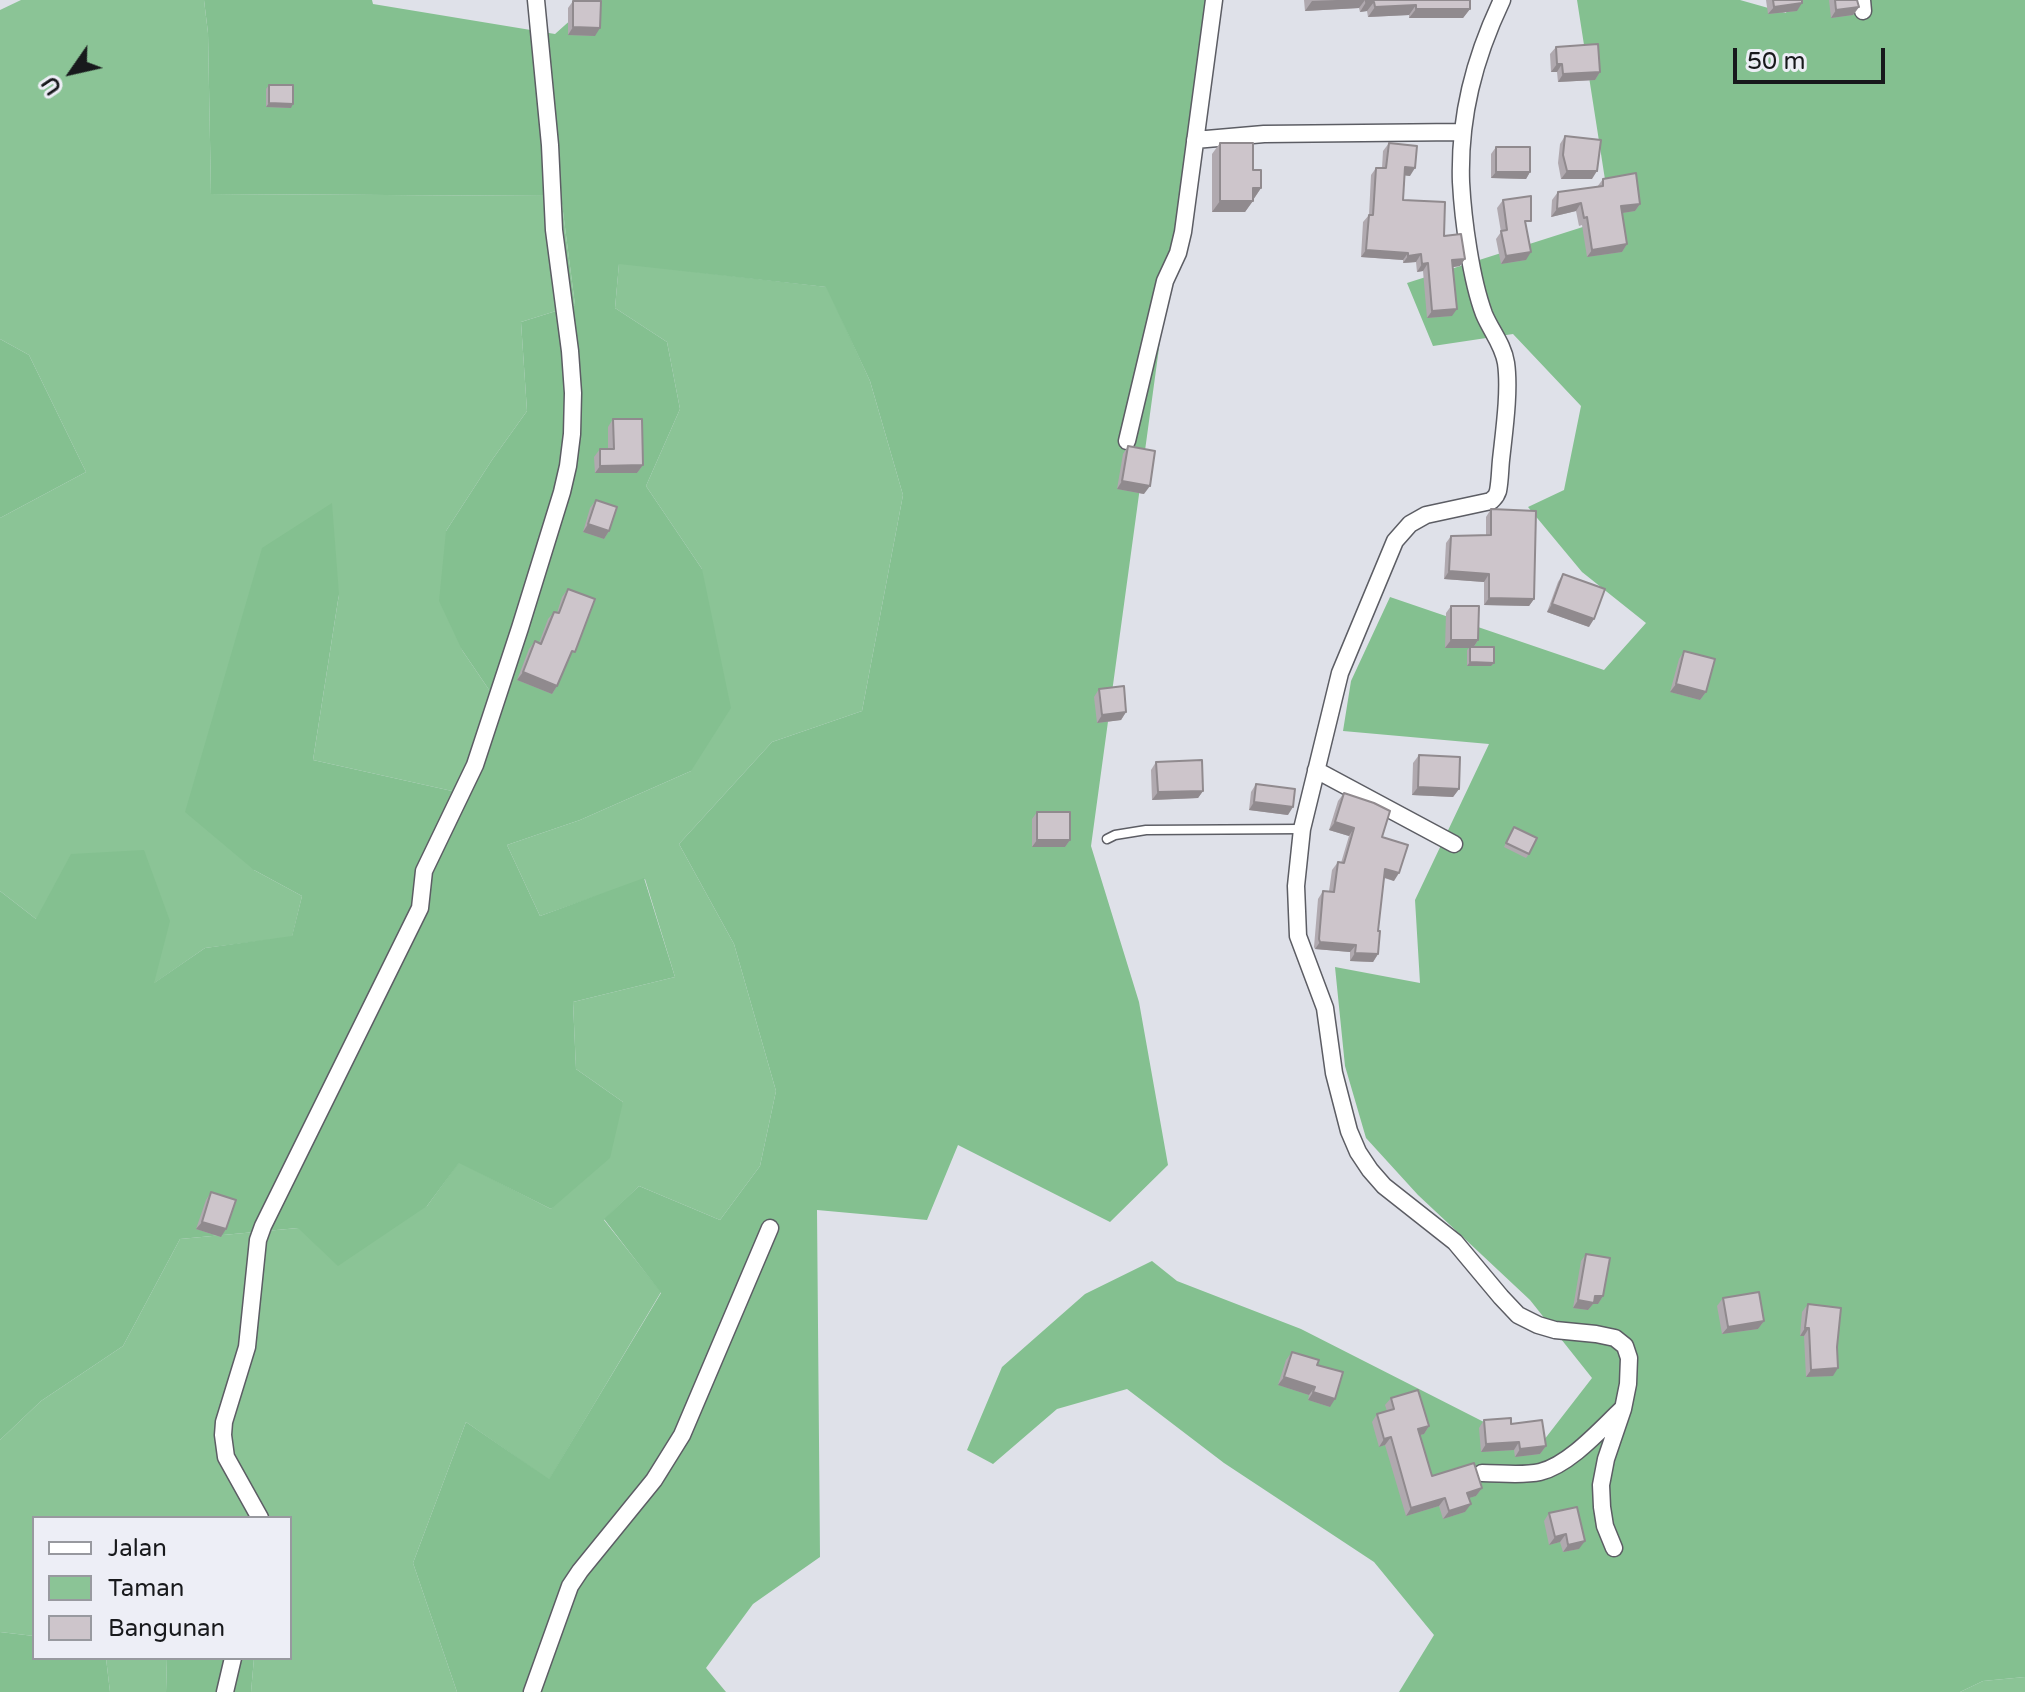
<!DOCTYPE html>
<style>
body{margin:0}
#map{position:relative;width:2025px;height:1692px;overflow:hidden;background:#dfe1e9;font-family:"Varela Round",sans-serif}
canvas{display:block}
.legend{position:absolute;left:32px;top:1516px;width:260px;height:144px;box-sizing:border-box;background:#edeef6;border:2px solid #98999f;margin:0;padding:10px 14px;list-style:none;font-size:24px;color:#18191c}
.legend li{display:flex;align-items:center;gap:16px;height:40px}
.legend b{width:40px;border:2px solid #98999f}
.north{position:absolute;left:32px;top:32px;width:80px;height:80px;-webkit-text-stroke:6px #edeef6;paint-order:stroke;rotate:236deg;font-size:22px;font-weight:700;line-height:32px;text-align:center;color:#18191c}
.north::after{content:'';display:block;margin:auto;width:28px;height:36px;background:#18191c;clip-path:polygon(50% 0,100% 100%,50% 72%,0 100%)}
.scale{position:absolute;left:1733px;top:48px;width:152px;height:36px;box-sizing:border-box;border:4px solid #18191c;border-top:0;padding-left:10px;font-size:24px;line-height:28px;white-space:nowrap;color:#18191c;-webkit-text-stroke:6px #edeef6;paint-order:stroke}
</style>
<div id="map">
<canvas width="2025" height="1692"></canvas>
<ul class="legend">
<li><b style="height:10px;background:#fff"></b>Jalan</li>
<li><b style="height:22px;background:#8bc496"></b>Taman</li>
<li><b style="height:22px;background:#cdc5cb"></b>Bangunan</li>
</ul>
<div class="north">U</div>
<div class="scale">50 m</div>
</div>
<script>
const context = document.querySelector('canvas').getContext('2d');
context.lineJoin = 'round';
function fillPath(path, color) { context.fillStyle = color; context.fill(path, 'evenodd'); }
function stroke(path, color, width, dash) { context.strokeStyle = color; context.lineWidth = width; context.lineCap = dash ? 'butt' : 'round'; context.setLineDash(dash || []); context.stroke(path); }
const green = new Path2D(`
 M21,0H204L208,33L211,194L561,196L575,305L521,322L527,411L492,460L446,531L462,650L500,706L470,795L313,760L339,594L254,870L302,896L292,937L205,948L153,984L36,919L0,891V518L86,472L29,355L0,339V10Z
 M619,263L827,287L870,381L903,495L862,711L772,742L679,844L734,944L776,1091L760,1166L720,1220L639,1186L604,1220L661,1292L549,1480L466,1422L413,1563L457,1692H251L254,1658H290V1518H34V1636L0,1632V1440L41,1401L123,1346L180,1239L298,1228L427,1206L459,1162L551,1209L623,1102L576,1069L573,1002L675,977L645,879L540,916L507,845L580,820L691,771L702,569L646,486L680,409L667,342L615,308Z
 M106,1658H167L166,1692H110Z
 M2025,1677V1692H1960L1983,1681Z`);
const forest = new Path2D(`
 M204,0H372L373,4L555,34L593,0H1209L1165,304L1091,846L1139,1002L1168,1165L1110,1222L958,1145L927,1220L817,1210L820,1557L753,1604L706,1668L726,1692H457L413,1563L466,1422L549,1479L661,1293L604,1219L639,1186L720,1220L760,1166L776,1091L734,944L679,844L772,742L862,711L903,495L870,381L826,287L619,264L615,308L667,342L680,409L646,486L702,569L731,708L691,771L580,820L507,845L540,916L644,878L675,977L573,1002L576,1069L623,1102L610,1158L551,1209L459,1163L427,1206L338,1266L298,1228L180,1239L123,1346L41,1401L0,1440V891L36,919L71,854L144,850L170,921L154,983L205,948L292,936L302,896L254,870L185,812L262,548L332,503L339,594L313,760L470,795L500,706L462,650L439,601L446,531L492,460L527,411L521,322L575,305L561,196L211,194L208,33Z
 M1577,0H1740L1786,13L1790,0H2025V1677L1983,1681L1960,1692H1399L1434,1635L1374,1562L1224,1463L1127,1389L1057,1409L993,1464L967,1450L1002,1367L1085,1294L1152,1261L1177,1281L1301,1329L1537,1449L1592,1378L1530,1300L1418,1195L1366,1138L1345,1066L1335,967L1420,983L1415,900L1489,744L1343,731L1351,681L1390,597L1604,670L1646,623L1582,572L1528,507L1564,490L1581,406L1513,334L1433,346L1407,283L1611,218Z
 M0,339L29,355L86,472L0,518Z
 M0,1632L34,1636V1658H106L110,1692H0Z
 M167,1658H254L251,1692H166Z`);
const lane = new Path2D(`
 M1107,839L1115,835L1146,830L1302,829`);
const street = new Path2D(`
 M1502,0C1474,59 1459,117 1461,182C1463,220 1471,279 1484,314C1491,331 1503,344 1506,363C1510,391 1504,432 1501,460C1500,470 1500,481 1498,491C1496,497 1496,496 1491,501L1426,515L1410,524L1395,541L1340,673L1302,829L1296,886L1298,936L1325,1008L1334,1073L1349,1131L1358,1152L1370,1170L1384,1186L1455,1242L1501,1297L1518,1315L1538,1325L1555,1330L1596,1334L1615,1338L1625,1346L1629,1358L1628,1384L1623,1409L1606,1459L1601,1485L1602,1507L1605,1526L1614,1548
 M1862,0L1863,11
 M1195,140L1264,134L1461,132
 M1127,441L1165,281L1178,253L1183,232L1214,0
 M1316,770L1454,844
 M1482,1473C1501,1473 1522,1476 1540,1472C1569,1465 1600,1430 1621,1410
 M260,1518L226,1457L223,1435L224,1422L247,1347L258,1240L263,1226L420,908L424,871L475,765L520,628L562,492L568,466L572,434L573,393L570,351L554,230L550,145L536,0
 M225,1692L233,1658
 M532,1692L570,1586L580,1571L654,1480L682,1435L770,1228`);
const wall = new Path2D(`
 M1304,0H1470V9L1463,18H1409V15L1368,17L1367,11L1360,12L1359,8L1305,11Z
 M1766,0H1802L1797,11L1768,14Z
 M1829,0H1857L1859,7L1853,15L1831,18Z
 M573,1L595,36L568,35V8Z
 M1556,47L1600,72L1595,80L1558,82L1557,72H1551L1550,54Z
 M269,85L291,108L266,107V89Z
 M1565,136L1592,179H1561L1558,163L1560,144Z
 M1220,143L1253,170L1261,188L1245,212H1212V154Z
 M1389,143L1410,176L1405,175L1403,200L1444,236L1460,266L1453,267L1452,316L1427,318L1423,271L1417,272L1416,262L1403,263V260L1361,257L1363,222L1369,215L1371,175L1376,168H1382L1383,151Z
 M1496,147L1530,172L1526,179L1491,178V154Z
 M1603,179L1640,204L1635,211L1622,213L1627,244L1622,252L1587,257L1582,225L1579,226L1576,211L1551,217L1552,200L1558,192L1597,187Z
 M1503,200L1526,227V260L1501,264L1496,239L1501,232L1497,208Z
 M613,419L643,465L637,473H595L594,457L600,449H608V427Z
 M1128,446L1144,494L1117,489L1123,454Z
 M596,500L609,531L604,539L583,532L590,508Z
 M1491,509L1534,599L1529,606L1484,605V582L1444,579L1446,543L1451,536L1486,535V517Z
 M1563,574L1589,627L1547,612L1558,582Z
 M568,589L570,660L568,659L557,686L552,694L517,680L529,649L535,641L539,643L548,619L554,612L557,613L562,597Z
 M1451,606L1478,640L1474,647L1494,663L1491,666H1467V650L1469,648H1445L1446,613Z
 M1684,651L1706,692L1700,700L1670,692L1679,659Z
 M1099,689L1126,712L1121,720L1097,723L1094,697Z
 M1419,755L1459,789L1453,797L1412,795L1413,763Z
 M1156,762L1203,791L1198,798L1152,800L1151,770Z
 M1256,784L1288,815L1249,810L1251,792Z
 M1344,793L1382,837L1394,881L1384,878L1378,931V954L1373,962L1350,961V952L1315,949L1314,947L1318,899L1323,891H1329L1332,870L1338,862L1341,863L1349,836L1329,830L1338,801Z
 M1037,812L1070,840L1065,847H1032V819Z
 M1514,827L1529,854L1526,858L1504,847Z
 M211,1192L221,1237L196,1229L206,1200Z
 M1586,1254L1603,1296L1598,1304H1593L1588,1310L1573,1308L1581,1261Z
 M1723,1298L1764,1321L1758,1329L1722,1334L1717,1306Z
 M1808,1304L1837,1347L1833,1376L1806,1377L1804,1336H1800L1802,1312Z
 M1292,1352L1317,1365L1330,1407L1308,1400L1309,1395L1278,1385L1286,1360Z
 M1391,1398L1429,1426L1424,1434L1420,1435L1432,1476L1482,1488L1476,1496L1469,1498L1465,1512L1443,1519L1439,1506L1406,1516L1385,1445L1379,1447L1372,1422L1377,1414L1387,1411L1385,1405Z
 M1484,1420L1511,1424L1546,1446L1540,1454L1515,1457L1514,1450L1481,1452L1479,1428Z
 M1549,1513L1579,1549L1563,1552L1560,1542L1549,1545L1544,1521Z`);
const shadedWall = new Path2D(`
 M1337,0H1365L1359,8L1305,11L1312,1Z
 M1366,2H1374L1367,11L1360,12Z
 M1802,3L1797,11L1768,14L1774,7Z
 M1416,5L1409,15L1368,17L1375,7Z
 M1859,7L1853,15L1831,18L1836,10Z
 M1416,9H1470L1463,18H1409Z
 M573,27L600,28L595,36L568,35Z
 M1557,64H1562L1557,72H1551Z
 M1600,72L1595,80L1558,82L1563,74Z
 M269,103L293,104L291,108L266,107Z
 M1405,167L1415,168L1410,176L1400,175Z
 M1567,171H1597L1592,179H1561Z
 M1496,172H1530L1526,179L1491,178Z
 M1253,188H1261L1253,200H1245Z
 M1220,201H1253L1245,212H1212Z
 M1581,203L1576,211L1551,217L1557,209Z
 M1640,204L1635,211L1616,214L1621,206Z
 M1627,244L1622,252L1587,257L1592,250Z
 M1366,250L1408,253L1403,260L1361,257Z
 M1531,252L1526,260L1501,264L1506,256Z
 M1421,254L1416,262L1403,263L1408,256Z
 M1465,259L1460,266L1447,268L1452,260Z
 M1428,263L1423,271L1417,272L1422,264Z
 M1457,309L1452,316L1427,318L1432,311Z
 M643,465L637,473H595L600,466Z
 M1122,481L1150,486L1144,494L1117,489Z
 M588,524L609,531L604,539L583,532Z
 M1449,571L1489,574L1484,582L1444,579Z
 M1489,598L1534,599L1529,606L1484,605Z
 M1552,604L1594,619L1589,627L1547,612Z
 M1451,640H1478L1473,648H1445Z
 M1470,662L1494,663L1491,666H1467Z
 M523,672L557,686L552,694L517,680Z
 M1676,684L1706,692L1700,700L1670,692Z
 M1126,712L1121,720L1097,723L1102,715Z
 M1418,787L1459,789L1453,797L1412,795Z
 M1203,791L1198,798L1152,800L1158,792Z
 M1254,802L1293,807L1288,815L1249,810Z
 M1335,822L1354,828L1349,836L1329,830Z
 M1037,840H1070L1065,847H1032Z
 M1385,869L1399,873L1394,881L1380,876Z
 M1320,942L1356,945L1350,952L1315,949Z
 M1355,953L1378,954L1373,962L1350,961Z
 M202,1222L226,1229L221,1237L196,1229Z
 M1595,1296H1603L1598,1304H1593L1588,1310L1573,1308L1578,1300Z
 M1764,1321L1758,1329L1722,1334L1728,1327Z
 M1805,1328H1809L1804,1336H1800Z
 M1838,1368L1833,1376L1806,1377L1811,1370Z
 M1284,1377L1315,1387L1309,1395L1278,1385Z
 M1313,1392L1335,1399L1330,1407L1308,1400Z
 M1429,1426L1424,1434L1413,1437L1418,1429Z
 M1391,1437L1385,1445L1379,1447L1384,1439Z
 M1519,1442L1514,1450L1481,1452L1486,1444Z
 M1546,1446L1540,1454L1515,1457L1520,1449Z
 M1482,1488L1476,1496L1462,1500L1467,1493Z
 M1445,1498L1439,1506L1406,1516L1411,1508Z
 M1471,1504L1465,1512L1443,1519L1449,1511Z
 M1566,1534L1560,1542L1549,1545L1555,1537Z
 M1585,1541L1579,1549L1563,1552L1568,1545Z`);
const building = new Path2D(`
 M1366,0H1470V9H1416V5L1375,7L1374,2H1366Z
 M1773,0H1802V3L1774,7Z
 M1835,0H1857L1859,7L1836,10Z
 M573,1H601L600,28L573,27Z
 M1598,44L1600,72L1563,74L1562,64H1557L1556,47Z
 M269,85H293V104L269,103Z
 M1565,136L1601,140L1597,171H1567L1563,155Z
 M1220,143H1253V170H1261V188H1253V201H1220Z
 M1389,143L1417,146L1415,168L1405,167L1403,200L1445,202L1444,236L1461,234L1465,259L1452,260L1457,309L1432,311L1428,263L1422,264L1421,254L1408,256V253L1366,250L1369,215H1373L1376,168H1386Z
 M1496,147H1530V172H1496Z
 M1636,173L1640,204L1621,206L1627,244L1592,250L1587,217L1584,218L1581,203L1557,209L1558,192L1603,186V179Z
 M1531,196V221H1525L1531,252L1506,256L1501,231L1507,230L1503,200Z
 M613,419H642L643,465L600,466V449H614Z
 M1128,446L1155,451L1150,486L1122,481Z
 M596,500L617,507L609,531L588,524Z
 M1491,509L1536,511L1534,599L1489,598V574L1449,571L1451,536L1491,535Z
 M1563,574L1605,589L1594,619L1552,604Z
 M568,589L595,599L575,652L572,651L557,686L523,672L535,641L541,644L554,612L559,613Z
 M1451,606H1479L1478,640H1451Z
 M1470,647H1494V663L1470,662Z
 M1684,651L1715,659L1706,692L1676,684Z
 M1124,686L1126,712L1102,715L1099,689Z
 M1419,755L1460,757L1459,789L1418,787Z
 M1202,760L1203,791L1158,792L1156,762Z
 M1256,784L1295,789L1293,807L1254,802Z
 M1344,793L1374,803L1390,811L1382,837L1408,845L1399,873L1385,869L1378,931H1380L1378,954L1355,953L1356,945L1320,942L1319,939L1323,891L1334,892L1338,862L1344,863L1354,828L1335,822Z
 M1037,812H1070V840H1037Z
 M1514,827L1537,838L1529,854L1506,843Z
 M211,1192L236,1200L226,1229L202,1222Z
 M1586,1254L1610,1258L1603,1296H1595L1594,1303L1578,1300Z
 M1759,1292L1764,1321L1728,1327L1723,1298Z
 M1808,1304L1841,1308L1837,1347L1838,1368L1811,1370L1809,1328H1805Z
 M1292,1352L1319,1360L1317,1365L1343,1372L1335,1399L1313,1392L1315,1387L1284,1377Z
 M1418,1390L1429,1426L1418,1429L1432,1476L1474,1463L1482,1488L1467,1493L1471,1504L1449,1511L1445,1498L1411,1508L1391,1437L1384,1439L1377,1414L1394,1409L1391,1398Z
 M1511,1418V1424L1542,1420L1546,1446L1520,1449L1519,1442L1486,1444L1484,1420Z
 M1577,1507L1585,1541L1568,1545L1566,1534L1555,1537L1549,1513Z`);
fillPath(green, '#8bc496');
fillPath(forest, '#84c090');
stroke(lane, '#5c5d64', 11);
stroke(street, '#5c5d64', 19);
stroke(lane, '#fff', 8);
stroke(street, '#fff', 16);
fillPath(wall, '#b0a9af');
fillPath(shadedWall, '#908a8e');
fillPath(building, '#cdc5cb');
stroke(building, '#908a8e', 2);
</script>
